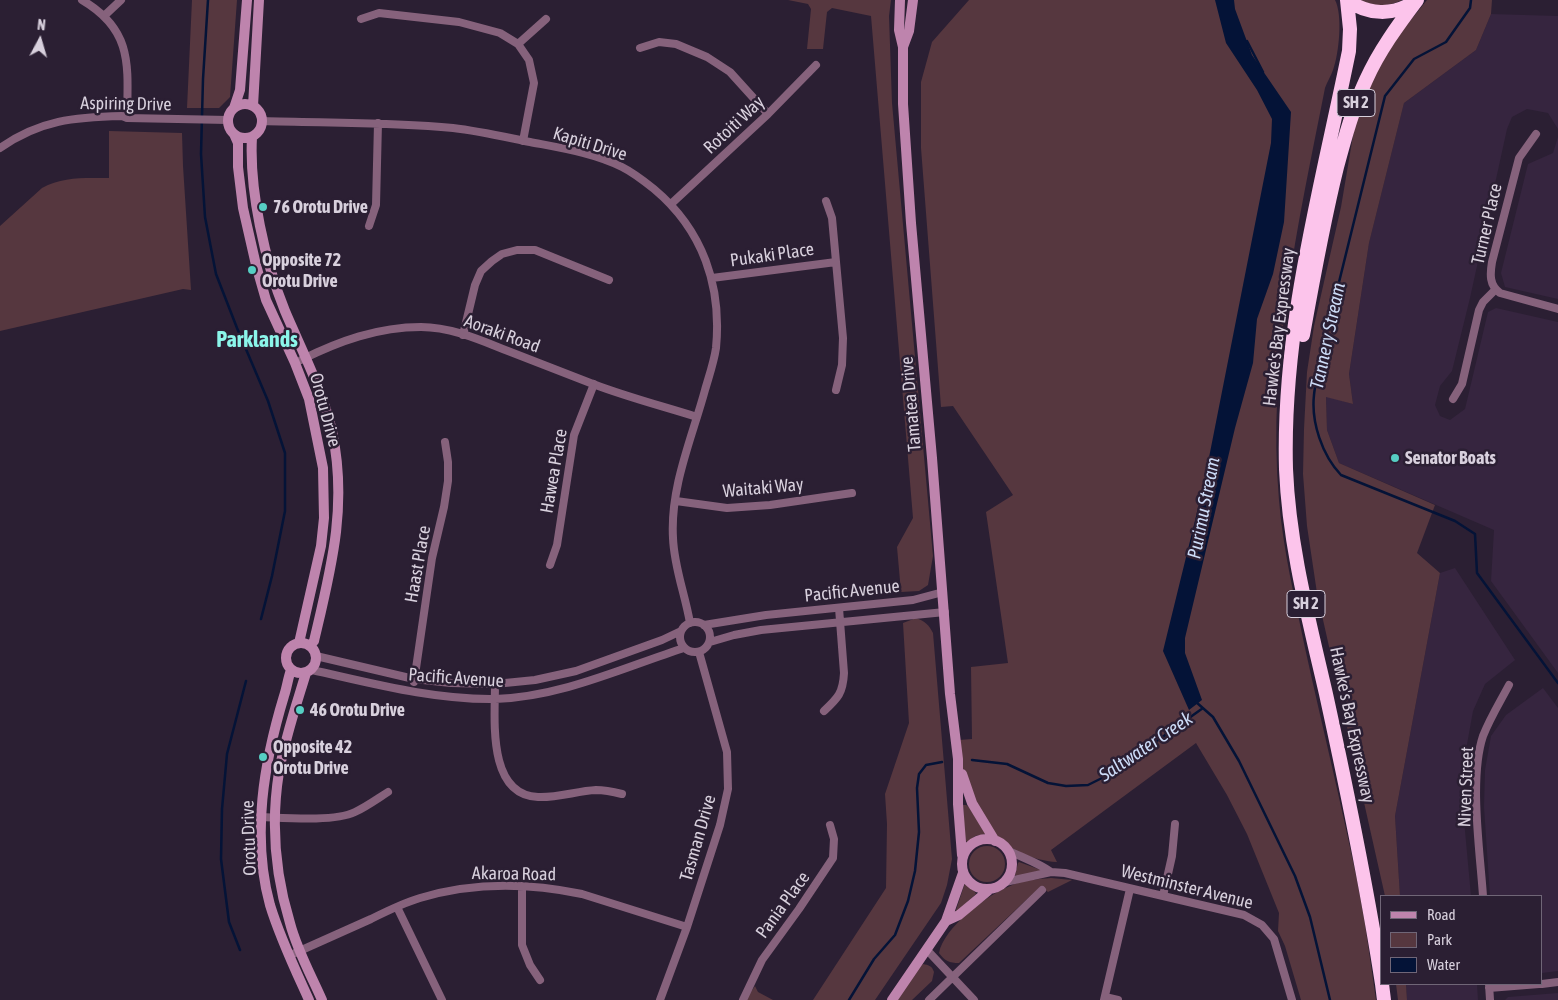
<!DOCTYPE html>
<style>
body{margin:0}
#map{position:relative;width:1558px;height:1000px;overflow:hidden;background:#2b1f33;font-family:"Asap Condensed",sans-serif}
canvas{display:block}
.legend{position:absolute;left:1380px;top:895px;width:162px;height:90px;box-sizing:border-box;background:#2b1f33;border:1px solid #706677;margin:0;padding:6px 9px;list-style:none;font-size:15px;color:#d8d0dd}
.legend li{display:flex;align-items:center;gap:10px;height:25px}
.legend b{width:25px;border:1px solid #706677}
.north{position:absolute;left:15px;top:15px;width:50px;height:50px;-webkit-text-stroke:4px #2b1f33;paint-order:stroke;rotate:6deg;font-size:14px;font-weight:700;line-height:20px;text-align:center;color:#d8d0dd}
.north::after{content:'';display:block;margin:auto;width:18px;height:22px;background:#d8d0dd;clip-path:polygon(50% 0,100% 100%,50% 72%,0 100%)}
</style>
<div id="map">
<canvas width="1558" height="1000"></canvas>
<ul class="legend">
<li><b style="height:6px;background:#be84ad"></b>Road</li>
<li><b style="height:14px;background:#56373f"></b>Park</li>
<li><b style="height:14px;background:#041337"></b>Water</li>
</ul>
<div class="north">N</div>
</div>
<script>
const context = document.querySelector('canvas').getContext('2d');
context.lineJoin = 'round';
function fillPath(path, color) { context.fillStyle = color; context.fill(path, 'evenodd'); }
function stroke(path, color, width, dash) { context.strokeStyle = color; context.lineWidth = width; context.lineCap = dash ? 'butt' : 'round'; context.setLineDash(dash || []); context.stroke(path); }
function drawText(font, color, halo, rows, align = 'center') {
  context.font = font + ' "Asap Condensed",sans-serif'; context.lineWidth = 5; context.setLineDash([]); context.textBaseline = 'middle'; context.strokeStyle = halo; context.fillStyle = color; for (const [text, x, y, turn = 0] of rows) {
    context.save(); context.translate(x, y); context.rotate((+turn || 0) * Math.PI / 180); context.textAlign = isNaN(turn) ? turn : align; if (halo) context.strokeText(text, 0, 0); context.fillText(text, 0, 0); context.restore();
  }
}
const built = new Path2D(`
 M1491,14L1558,16V129L1548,113L1527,109L1512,117L1507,129L1470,298L1452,371L1440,386L1435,405L1440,416L1450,420L1465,409L1488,312L1496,308L1558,322V673L1491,581L1494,530L1339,463L1327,430L1326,396L1353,404L1349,374L1369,243L1404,103L1476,50Z
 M1558,137V299L1505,287L1501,273L1528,164L1553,153Z
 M1455,568L1515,660L1485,684L1473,711L1464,761L1462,779L1463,809L1471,896H1400L1395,816L1440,573Z
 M1543,688L1558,708V971L1542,973V896H1490L1484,807L1485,770L1491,736L1506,715Z
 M1406,984H1477L1478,1000H1407Z
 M1558,993V1000H1505L1508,997Z`);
const green = new Path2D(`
 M192,0H237L230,97L219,108H187Z
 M788,0H891L889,16L892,103L933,556L928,585L919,591L901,592L897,547L913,518L871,16L832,8L827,12L823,49H807L811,9L808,4Z
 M969,0H1335C1343,15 1339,54 1333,70C1331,76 1327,82 1325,88C1298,225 1267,360 1279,500C1283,550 1295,599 1305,648C1322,725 1341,803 1357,880L1365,924L1376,1000H1301L1285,946L1278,931L1279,913L1247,834L1227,795L1196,743L1051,850L1057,862C1032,861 1004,847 988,828C982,820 968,789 964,779C960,767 960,752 959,740L972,739L971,667L1008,663L986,512L1013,495L953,406L941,407L921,148V82L932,42Z
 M1360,0H1402C1389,7 1373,7 1360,0Z
 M1427,0H1492L1491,14L1476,50L1404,103L1369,243L1349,374L1353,404L1326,397L1327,430L1339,463L1435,505L1417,553L1440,573L1395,816L1400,896H1385L1317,593L1307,526L1303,474L1304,429L1307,372L1314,326L1341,207L1355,124L1370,85L1389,50L1401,32Z
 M109,131L182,133L183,166L191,290L183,289L0,331V226L42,188C63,176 87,178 109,178Z
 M916,618C925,621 929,625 933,633L952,859L947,885L941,903L875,1000H813L886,888L887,824L885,794L909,723L903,623Z
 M963,805H966L969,807L986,834L975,836L968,842L965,841Z
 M969 864a18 18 0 1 1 36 0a18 18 0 1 1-36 0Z
 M1019,862L1041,870V871L1017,876L1015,875L1018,863Z
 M1051,878L1072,880L1048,892L1041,886L959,963C949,963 945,961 939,953C944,927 987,895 1010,886C1022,880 1038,879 1051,878Z
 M965,883L975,892L976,894L955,913Z
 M923,964C929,965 932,966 934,972L932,981L912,1000H894L919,967Z
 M1396,984H1406L1407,1000H1398Z
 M755,986L758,992L773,1000H745Z`);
const water = new Path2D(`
 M1215,0H1234L1235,9L1252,55L1291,112L1284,222L1273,274L1257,319L1253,363L1235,428L1185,638V653L1202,700L1189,710L1163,651L1203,488L1271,143L1272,119L1257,90L1226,43Z`);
const stream = new Path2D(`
 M208,0L203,79L201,154L205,217L216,274L237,328L268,401L285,453V511L272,576L261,619
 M1471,0L1470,8L1446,42L1414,59L1385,96L1319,363C1318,374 1315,384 1314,395C1311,422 1322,455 1341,475L1455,521L1475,534L1477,573L1558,683
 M1247,41L1263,72
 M1196,702L1213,717L1239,761L1295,876L1310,917L1330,1000
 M972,760L1007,764L1048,783L1066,786L1088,785L1112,773L1203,708
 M240,950L229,922L221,859L222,809L227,754L246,681
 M849,1000L874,959L895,935L908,901L915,871L919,832L917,788L919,774L926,765L942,762`);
const street = new Path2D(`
 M82,0C133,30 128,65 127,118
 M104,16L121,0
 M361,19L379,13L459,22L500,33L518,44L529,60L534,83L523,141
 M518,44L546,19
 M640,48L659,42L676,44L707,57L730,72L768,114
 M263,121C326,123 390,122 453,128C479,131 505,137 530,142C561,148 594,153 622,167C634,173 644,181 654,189C703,230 722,286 716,348C714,362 709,376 705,390C692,438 670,487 673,538C674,567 685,594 690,623
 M1536,134L1519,158L1492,262C1490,274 1489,285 1500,293L1558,309
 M0,148C40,120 75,117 122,116L127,118L228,120
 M826,201L832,218L843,338L842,365L836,390
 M671,204L768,114L816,65
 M369,226L376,205L378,123
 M712,278L836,262
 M463,335L475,285L481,271L492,261L502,254L517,250H535L609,280
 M301,360C339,341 378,327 421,327C451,327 480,340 508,351C536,362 564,373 593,384C627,397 662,406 697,417
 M1453,399L1462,384L1479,310L1483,302L1495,290
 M676,501L727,508L770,505L852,493
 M550,565L557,545L574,435L594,384
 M680 637a15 15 0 1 1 30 0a15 15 0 1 1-30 0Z
 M704,625L766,615L913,600L943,592
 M710,642L734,635L761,630L945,612
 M316,656L414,679L451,683L495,684L535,680L576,671L662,640L681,631
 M312,670C371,683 433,700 495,699C561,697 622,668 684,648
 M414,682L432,558L444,507L448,481V462L445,442
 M495,684C495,719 487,795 538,797C557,798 577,791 596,790C605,790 614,792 622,794
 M824,711C838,698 843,693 844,673L839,608
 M262,817C286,818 334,822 355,812C366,807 377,799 388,792
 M1007,850C1021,857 1039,863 1051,872
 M1005,882L1051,872L1065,873L1244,915L1262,925L1274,939L1292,1000
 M522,886V945L530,965L540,980
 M1163,896L1172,856L1175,824
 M1483,896C1480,851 1469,778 1483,736C1490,718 1500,702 1509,685
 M397,907L442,1000
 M927,950L974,1000
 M295,953C320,942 346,930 371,919C387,911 403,903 420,898C473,882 529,883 582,894L687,927
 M1489,984L1490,1000
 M1542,984L1558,982
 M1489,988L1539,984
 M1105,997L1118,1000
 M660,1000L687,927L720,825L728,789L727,752L699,652
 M743,1000L762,960L799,909L833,858L834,839L830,825
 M929,1000L1042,890
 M1104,1000L1130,889`);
const secondary = new Path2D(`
 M900,0L899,30L903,47V104L911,223L932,458L950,694L958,759V804L962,855
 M903,47L909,31L913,0
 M228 121a17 17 0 1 1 34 0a17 17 0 1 1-34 0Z
 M253,106L259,0
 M234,108L240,90L247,0
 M234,134L238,143V167L243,208L256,265L266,300L295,363L309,399L323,468L324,518L321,546L299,643
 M252,137C249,190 265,262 285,311C302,351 322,389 332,431C348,506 331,569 314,641L310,646
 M286 658a15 15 0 1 1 30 0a15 15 0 1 1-30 0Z
 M291,670C288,678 287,687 284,696C264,762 251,836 270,905C280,938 295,969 309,1000
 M306,673C296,706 285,738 279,772C271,822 275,874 290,923C297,950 311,975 322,1000
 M962,774L972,803L995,841
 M962 864a25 25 0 1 1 50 0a25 25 0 1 1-50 0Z
 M946,921L959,915L989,890
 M892,1000L946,921L963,873`);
const highway = new Path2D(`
 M1347,0L1350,29L1349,51C1321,189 1282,327 1286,469C1289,545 1309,620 1326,694C1347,790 1367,886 1382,984
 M1347,0C1368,15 1393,16 1414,2
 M1303,335C1313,279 1323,223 1337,167C1345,137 1353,108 1366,80C1379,51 1398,25 1417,0
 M1382,984L1384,1000`);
const markers = [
 [263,207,5,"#56cec3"],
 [252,270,5,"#56cec3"],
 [1395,458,5,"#56cec3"],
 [300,710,5,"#56cec3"],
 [263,757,5,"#56cec3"]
];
const shields = [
 [1356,103,38],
 [1306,604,38]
];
const shieldNames = [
 ["SH 2",1356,103],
 ["SH 2",1306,604]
];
const streetNames = [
 ["Aspiring Drive",126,104,1],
 ["Rotoiti Way",734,125,-43],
 ["Kapiti Drive",590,144,17],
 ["Turner Place",1487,224,-77],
 ["Pukaki Place",772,255,-8],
 ["Hawke's Bay Expressway",1279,327,-83],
 ["Aoraki Road",502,334,20],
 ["Tamatea Drive",911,404,-95],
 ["Orotu Drive",325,410,75],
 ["Hawea Place",554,471,-80],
 ["Waitaki Way",763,488,-5],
 ["Haast Place",418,564,-80],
 ["Pacific Avenue",852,591,-6],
 ["Pacific Avenue",456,678,4],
 ["Hawke's Bay Expressway",1352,725,78],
 ["Niven Street",1466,787,-88],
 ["Orotu Drive",249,838,-92],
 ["Tasman Drive",698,838,-74],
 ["Akaroa Road",514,874,1],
 ["Westminster Avenue",1187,887,14],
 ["Pania Place",783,905,-54]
];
const poiNames = [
 ["76 Orotu Drive",273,207],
 ["Opposite 72",262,260],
 ["Orotu Drive",262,281],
 ["Senator Boats",1405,458],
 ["46 Orotu Drive",310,710],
 ["Opposite 42",273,747],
 ["Orotu Drive",273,768]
];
const waterNames = [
 ["Tannery Stream",1328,336,-78],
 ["Purimu Stream",1204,508,-79],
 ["Saltwater Creek",1146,747,-34]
];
const districtNames = [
 ["Parklands",257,340]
];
fillPath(built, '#36253f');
fillPath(green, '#56373f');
fillPath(water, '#041337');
stroke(stream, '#041337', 2.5);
stroke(street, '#86627c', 8);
stroke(secondary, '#be84ad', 10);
stroke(highway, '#fcc4eb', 14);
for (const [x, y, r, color] of markers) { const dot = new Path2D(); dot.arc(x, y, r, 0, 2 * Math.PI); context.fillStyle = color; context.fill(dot); stroke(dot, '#2b1f33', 2); }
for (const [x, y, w] of shields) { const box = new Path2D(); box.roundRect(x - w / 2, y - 13.5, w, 27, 4); context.fillStyle = '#2b1f33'; context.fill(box); stroke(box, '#d8d0dd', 1); }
drawText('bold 16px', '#d8d0dd', null, shieldNames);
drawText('18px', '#d8d0dd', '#2b1f33', streetNames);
drawText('bold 18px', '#d8d0dd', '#2b1f33', poiNames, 'left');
drawText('italic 19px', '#ccdbf7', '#2b1f33', waterNames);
drawText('bold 22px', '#8bf5ea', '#2b1f33', districtNames);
</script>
